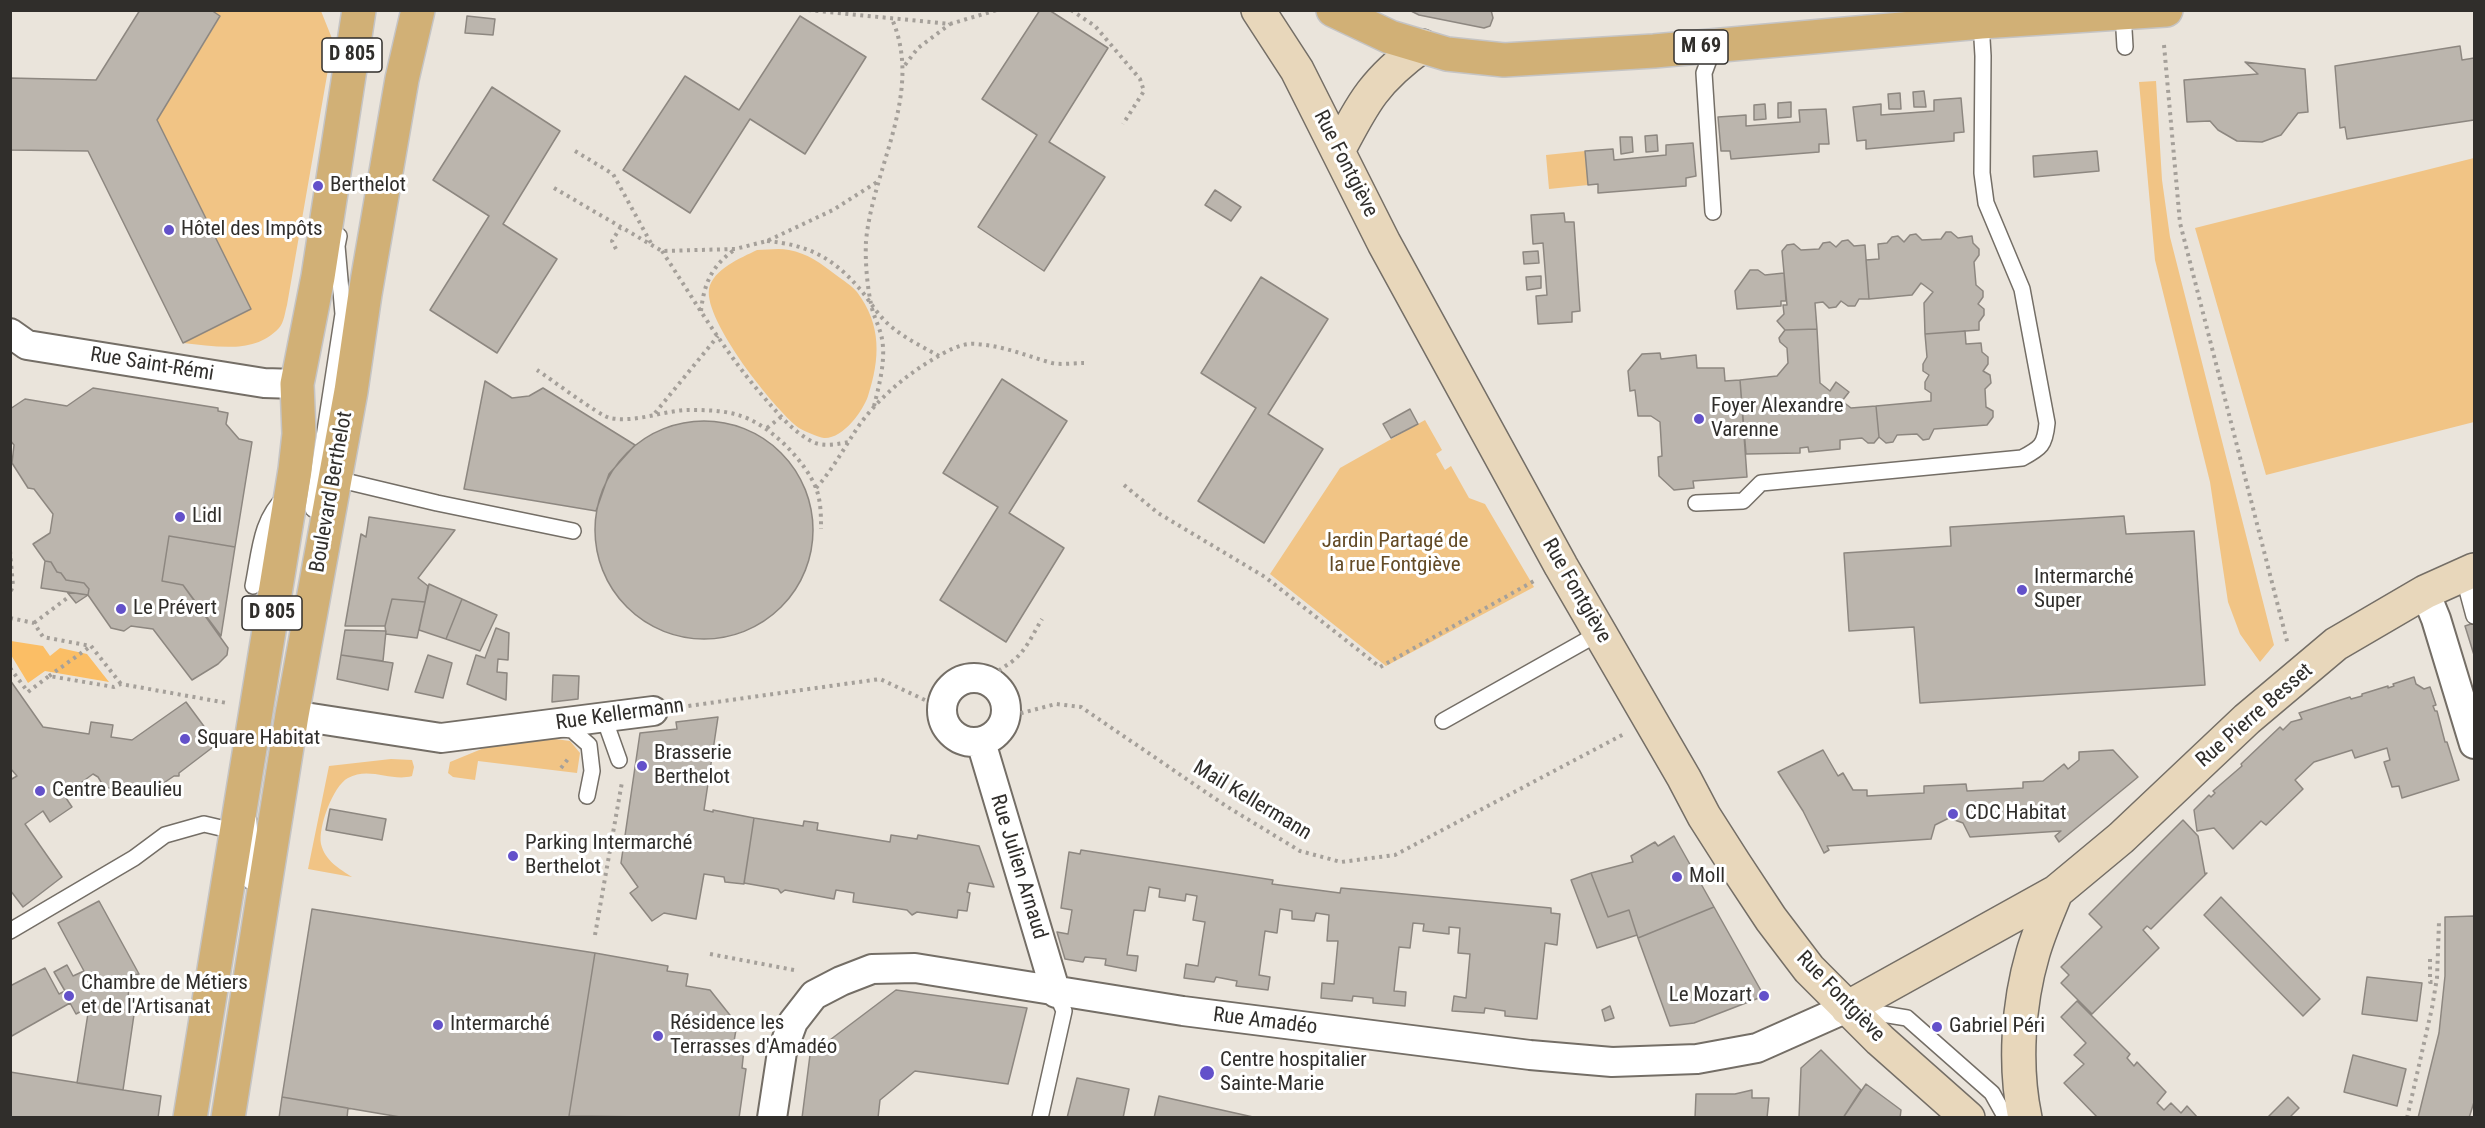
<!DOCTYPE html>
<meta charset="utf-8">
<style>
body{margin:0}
#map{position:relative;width:2485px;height:1128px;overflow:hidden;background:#eae4db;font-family:"Roboto Condensed",sans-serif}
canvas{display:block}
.frame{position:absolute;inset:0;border:12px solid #302e2b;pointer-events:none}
</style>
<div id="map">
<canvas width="2485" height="1128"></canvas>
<div class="frame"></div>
</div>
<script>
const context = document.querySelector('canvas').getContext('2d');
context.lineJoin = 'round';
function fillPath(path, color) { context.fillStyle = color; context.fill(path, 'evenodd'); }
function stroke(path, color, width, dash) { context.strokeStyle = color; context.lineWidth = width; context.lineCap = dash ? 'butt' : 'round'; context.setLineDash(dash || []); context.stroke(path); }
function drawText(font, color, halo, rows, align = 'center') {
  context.font = font + ' "Roboto Condensed",sans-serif'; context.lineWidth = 6; context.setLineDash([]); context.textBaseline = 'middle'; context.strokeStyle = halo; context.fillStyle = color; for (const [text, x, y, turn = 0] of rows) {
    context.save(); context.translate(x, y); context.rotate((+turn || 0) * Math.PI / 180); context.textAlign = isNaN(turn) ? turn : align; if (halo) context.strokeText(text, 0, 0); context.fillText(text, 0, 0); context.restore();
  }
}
const green = new Path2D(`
 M211,11H321L333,41L287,305C285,312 284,323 279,328C254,355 216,346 183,343L250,309L157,120L220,17Z
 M2156,81L2162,180L2170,237L2274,645L2260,662L2240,634L2228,602L2210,482L2155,260L2139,82Z
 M1585,151L1588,185L1549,189L1546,155Z
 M2474,158V422L2266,475L2195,228Z
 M757,250C767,250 779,248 789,250C807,253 822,264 836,275C843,280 852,286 857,292C882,325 880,359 868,396C863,411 843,439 824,438C818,437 804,431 799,428C774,409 704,321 709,289C713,269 741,258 757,250Z
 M1425,420L1442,450L1436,454L1445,470L1451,466L1469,498L1485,504L1534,587L1386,666L1270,574L1340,468Z
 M555,739L570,741L580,753L577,773L478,761L475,780L453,777L448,773L450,762L484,748Z
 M391,759L412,760L414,767L412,776C391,782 369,766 348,778C333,786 318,827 321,844C325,861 340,869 352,877L308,869L329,766Z`);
const water = new Path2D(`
 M11,641L43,646L50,656L60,648L87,654L109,682L45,671L28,683L11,655Z`);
const building = new Path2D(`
 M140,10H211L220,16L157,120L251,309L183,343L88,151L10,150V78L96,80Z
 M1040,10H1049L1108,48L1049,142L1105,177L1044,271L978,227L1037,135L982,99Z
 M1409,10H1491L1493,18L1490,26L1484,28L1419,15Z
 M467,16L495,19L493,35L465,33Z
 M800,16L866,57L805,154L750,119L690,213L623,170L685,76L739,110Z
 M2460,46L2462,60L2474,58V120L2347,139L2345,127L2340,128L2335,66Z
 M2245,62L2305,69L2308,112L2298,113L2281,135L2262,142L2237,141L2218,130L2210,121L2187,122L2184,80L2258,74Z
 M492,87L560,131L503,224L557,259L497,353L430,310L489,216L433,180Z
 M1924,91L1926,107H1914L1913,92Z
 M1900,93L1901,109H1889L1888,94Z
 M1961,98L1964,132L1954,133V141L1866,149V140L1857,141L1853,107L1881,104V115L1934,111V100Z
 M1791,102V117L1778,118V103Z
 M1765,104L1766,119L1754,120V105Z
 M1826,109L1829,144H1819V152L1731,159L1730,151H1721L1718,117L1746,115V126L1800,122L1799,110Z
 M1657,135L1658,151L1646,152L1645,136Z
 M1620,137H1632L1633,152L1621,154Z
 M1693,143L1696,176L1686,178V186L1598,193V184L1588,185L1585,151L1613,149L1614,160L1666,155V145Z
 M2097,151L2099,171L2034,177L2033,156Z
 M1215,190L1241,207L1231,221L1205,205Z
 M1564,213L1565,222H1574L1580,311L1572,312V322L1538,324L1536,296L1547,295L1543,243L1533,244L1531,215Z
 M1946,232H1951L1958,238L1972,236L1973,243L1979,249V255L1974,262L1976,285L1983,291V297L1978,304L1984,309V315L1979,322V330L1925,334L1924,303L1933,292L1921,283L1912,295L1869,299L1866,260L1879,259L1878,244L1887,243L1892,237L1898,236L1904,242L1910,235L1916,234L1922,240L1941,239Z
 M1848,240L1854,246L1865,245L1869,299H1859L1855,306H1848L1841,301L1836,307L1829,308L1823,302L1815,303L1817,329L1785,330L1777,321L1784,314L1783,305H1787L1782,251L1787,245L1794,244L1801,250L1819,249L1823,243L1830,242L1836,247L1842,241Z
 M1538,251L1539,263L1524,264L1523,252Z
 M1750,270H1758L1765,275L1784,273L1786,301H1781V306L1737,309L1735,291Z
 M1541,276V288L1527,290L1526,277Z
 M1261,277L1328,319L1268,414L1323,449L1264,543L1198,501L1256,408L1201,373Z
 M1817,329L1820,383L1830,391L1836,382L1849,392L1842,401L1851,408L1876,406L1879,437L1874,443H1868L1862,438L1840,440V449L1809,452L1808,447L1800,448V453L1746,454L1740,380L1777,376L1788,363L1787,348L1780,342L1779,338L1785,330Z
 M1965,331L1966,344L1981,343L1982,352L1988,357V364L1983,371L1990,375L1991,383L1985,389L1986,407L1993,411V417L1987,425L1934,429L1929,439L1923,440L1917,434L1897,435L1893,442L1886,443L1879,437L1876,406L1931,401V393L1925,389V382L1929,375L1923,371V364L1927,357L1925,334Z
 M1660,353L1661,359L1696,355L1697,368H1724L1725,381L1740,380L1747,477L1693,481L1694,488L1674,490L1659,476L1658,457L1662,456L1660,422L1651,416H1638L1635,390L1630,391L1628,371L1642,354Z
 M1002,379L1067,421L1009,513L1064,548L1006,642L940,600L998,507L943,473Z
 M485,381L512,398L529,396L543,388L635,445L609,474L596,511L464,489Z
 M93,388L218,408V411L228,413L226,424L239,439L252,442L235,547L169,536L162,581L183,585L228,648L227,655L218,664L192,680L153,629L131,626L124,631L111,628L88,595L89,589L84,583L66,580L61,573L57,572L51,562L45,561L33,544L50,533L53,514L34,489L28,488L12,463L14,445L10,440V409L25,399L67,406Z
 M1410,409L1418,424L1391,438L1383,424Z
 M595 530a109 109 0 1 1 218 0a109 109 0 1 1-218 0Z
 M2124,516L2126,534L2194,531L2205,685L1920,703L1914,627L1849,631L1844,553L1951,546L1950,527Z
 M369,517L455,530L418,578L428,586L425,602L392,599L385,626H345L361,534L366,537Z
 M169,536L235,547L221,636L183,585L162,581Z
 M45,561L51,562L57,572L61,573L66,580L84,583L89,589L88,595L41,588Z
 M429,584L462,599L446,639L419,630Z
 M67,592L88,595L76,603Z
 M392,599L425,602L417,638L386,634L385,626Z
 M462,599L497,615L480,651L446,639Z
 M2474,623V655L2465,626Z
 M496,628L509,633L508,660L498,659L497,672L507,673L506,700L467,684L476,655L485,658Z
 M345,630L386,631L383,661L341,655Z
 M341,655L393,663L388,690L337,679Z
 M428,655L452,663L443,698L415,692Z
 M553,675L579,676L578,699L552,702Z
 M2414,677L2416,684L2424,689L2430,687L2436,705L2433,706L2435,711H2437L2445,742H2447L2459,780L2402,798L2399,786L2392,787L2384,762L2390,760L2387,748L2355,758L2352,750L2314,762L2295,780L2303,789L2266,825L2261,821L2233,849L2214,828L2197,831L2194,810L2209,795L2211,797L2215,793L2213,791L2242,766L2241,764L2280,727L2283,730L2291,722L2302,719L2299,713L2350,697L2351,699L2362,696V694L2388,686V688L2394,686L2393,684Z
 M10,680L43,727L89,734L91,722L113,725L111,737L132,740L186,702L217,744L179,773V776H174L146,795L104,787L98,777L93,774L64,795L72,807L50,822L43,811L25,824L62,877L23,907L10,890V780L17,776L10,768Z
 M718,717L704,810L713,812V810L754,818L744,884L725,882L724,877L704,874L696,919L664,913L652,921L630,893L638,887L621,863L640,733L677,729L676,722Z
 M1823,750L1838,776L1843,773L1853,790H1867V796L1924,793V786L1966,784L1967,791L2023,788V782L2043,781L2064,764L2068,769L2079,760V752L2113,750L2138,777L2059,842L2055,836L2061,831L1970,837L1963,823L1949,818L1935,825L1931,839L1827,846L1829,850L1824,853L1803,811L1778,772Z
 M330,809L386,819L382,840L326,830Z
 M754,818L803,826L804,821L818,823L817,830L890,842L891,835L917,839L918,835L979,846L994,887L969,883L967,892L970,893L967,911L958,910L957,918L917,912L912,915L907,910L853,902L854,893L836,890L834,899L785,890L781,893L778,889L744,883Z
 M2183,820L2198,836L2205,874L2207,873L2151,929L2147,926L2143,930L2159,948L2092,1014L2061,983L2069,975L2061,967L2102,927L2089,914Z
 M1674,836L1714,907L1638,938L1629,910L1608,917L1591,873L1633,862L1631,856L1655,842L1658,846Z
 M1081,850L1273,880L1272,884L1340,893L1341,888L1551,908V913L1560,914L1557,945L1545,943L1537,1019L1505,1016V1011L1485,1008L1484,1013L1452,1011L1454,996L1466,998L1470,954L1458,953L1460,928L1449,927V934L1423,931L1424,924L1413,923L1410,948L1399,947L1394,991L1406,992L1405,1006L1373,1003V998L1353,996L1352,1001L1321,998L1322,983L1334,984L1338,941H1327L1329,915L1316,913L1314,921L1292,919V911L1280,909L1277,933L1265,931L1259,975L1270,977L1268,990L1236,986L1237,981L1216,977L1214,982L1184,978L1186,964L1198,966L1205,922L1193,920L1197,896L1186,894L1185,901L1159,897L1160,889L1149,887L1145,911L1134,910L1127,955L1138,956L1136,971L1105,965L1106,959L1085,957L1083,962L1065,959L1057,932L1068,934L1072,910L1061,908L1069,852L1080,854Z
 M1591,873L1608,917L1629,910L1637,935L1597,948L1571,880Z
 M2221,897L2320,999L2303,1016L2204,915Z
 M99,901L139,974L130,976L128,998L136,1001L123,1090L77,1083L89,1007L76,1014L70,1003L10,1037V986L45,968L59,994L65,991L54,972L67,965L73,976L84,971L58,923Z
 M1714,907L1764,996L1694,1023L1670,1026L1638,938Z
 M312,909L595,953L569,1116L577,1118H406L282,1097Z
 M2474,916V1102L2469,1118H2418L2439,1033L2445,976V917Z
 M595,953L668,966L667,971L688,974L686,986L710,990L737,1024L733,1047L744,1049L742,1068L746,1069L739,1118L569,1116Z
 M2367,977L2422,983L2417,1021L2362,1014Z
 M896,990L1027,1008L1008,1084L915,1071L880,1100L878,1118H802L810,1055Z
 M2077,1001L2130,1054L2127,1058L2134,1066L2137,1062L2166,1092L2157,1103L2164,1110L2171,1103L2181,1113L2187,1106L2198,1118H2098L2064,1083L2084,1064L2074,1055L2086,1043L2061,1017Z
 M1610,1006L1614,1018L1605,1021L1602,1010Z
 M1821,1050L1861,1090L1843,1118H1799L1801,1068Z
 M2353,1055L2406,1069L2397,1106L2344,1092Z
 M10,1072L161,1096L158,1118H10Z
 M1077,1078L1129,1089L1123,1118H1067Z
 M1866,1084L1901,1110L1900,1118H1843Z
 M1752,1090V1098H1769L1767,1118H1695L1696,1094H1735Z
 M1159,1096L1253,1117V1118H1154Z
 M282,1097L348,1108L347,1118H279Z
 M2288,1097L2299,1108L2289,1118L2268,1117Z`);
const path = new Path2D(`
 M808,10L950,24L997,10
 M1071,10L1095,26L1140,79L1144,91L1123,124
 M2164,45L2180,223L2288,645
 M905,65L918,48L950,24
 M575,151L613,174L652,245
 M554,188L662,251L735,249L767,241L833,210L877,182
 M767,241C808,245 832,257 859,288C868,298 875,311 885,321C900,336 921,346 939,356
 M616,249L612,241L620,228
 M662,251C696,303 727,356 768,402C781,417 795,433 813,442C823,447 838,444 849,442
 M701,311C704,283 712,266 734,250
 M537,370C551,379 598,415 610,418C636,423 661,411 687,410C704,410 722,410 738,415C768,423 804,459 816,488C821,501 821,516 821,529
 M874,406C879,386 886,360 882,339C880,327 873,316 871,304C867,285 865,260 866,241C873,167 924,93 892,19
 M655,413L718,336
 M767,428L781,417
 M1124,485L1158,513L1265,577L1380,667L1534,581
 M816,488C834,468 845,446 860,424C880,397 906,375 935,358C947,351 963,342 977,344C1004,346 1027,356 1052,363C1062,365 1074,363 1084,363
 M10,551L13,586L10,593
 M10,618L34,623L43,637L91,646L121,684
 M34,623L70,596
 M10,668L28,692L49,676L114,687L121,684L227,703
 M49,676L91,646
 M989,682C996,670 1004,668 1014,660C1027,649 1034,632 1042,619
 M681,707L880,679L942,708
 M1006,717L1056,704L1081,707L1226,806L1300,851L1341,862L1395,855L1624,734
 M561,768L568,759
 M595,935L622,782
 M710,954L794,970L796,972
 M2430,959V982H2436
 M2407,1118L2432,1008L2437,978L2439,922`);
const lane = new Path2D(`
 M2123,13L2125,47
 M1713,212L1704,73L1714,46
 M336,476L349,482L437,503L573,531
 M1696,503L1743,501L1761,483L2022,458C2041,448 2045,445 2047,423L2022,289L1986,203L1982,173L1983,56L1981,22
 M313,509L343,314L337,246L339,236
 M2463,575L2474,616
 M253,586C260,552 260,520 286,496
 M604,718L619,760
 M1443,721L1601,632
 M562,729L572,730L589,745L592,771L587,796
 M249,821L252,866L250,881
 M10,931L134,858L165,835L204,824L238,832
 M1858,1010L1907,1018L1992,1093L2006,1118
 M1040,1118L1064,1011L1056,993`);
const street = new Path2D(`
 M10,333L27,345L264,383L297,384
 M2425,592L2436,619L2474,744
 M942 710a32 32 0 1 1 64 0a32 32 0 1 1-64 0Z
 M292,715L441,738L653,711
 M981,742L1056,993
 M772,1118L782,1052L793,1022L814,995L841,981L872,969L915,968L1183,1011L1530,1055L1612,1062L1697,1059L1757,1048L1847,1008`);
const secondary = new Path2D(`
 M1258,10L1297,70L1384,243L1561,566L1684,778L1704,816L1734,863L1771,919L1809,969L1880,1040L1968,1118
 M1338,151C1364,101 1375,80 1422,46
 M1847,1008L2056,892L2121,838L2247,719L2336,644L2425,592L2474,570
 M2025,1118C2014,1066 2018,1004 2033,953C2039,932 2048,912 2056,892`);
const primary = new Path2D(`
 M1333,10L1390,37L1447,54L1504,60L1654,51L1981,22L2166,10
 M190,1118L295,470L299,434L297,384L318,277L359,10
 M228,1118L292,715L351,391L365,294L402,79L418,10`);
const markers = [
 [318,186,6,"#6351ca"],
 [169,230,6,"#6351ca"],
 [1699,419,6,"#6351ca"],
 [180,517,6,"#6351ca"],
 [2022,590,6,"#6351ca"],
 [121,609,6,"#6351ca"],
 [185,739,6,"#6351ca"],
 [642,766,6,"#6351ca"],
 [40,791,6,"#6351ca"],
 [1953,814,6,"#6351ca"],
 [513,856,6,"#6351ca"],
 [1677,877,6,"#6351ca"],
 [69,996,6,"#6351ca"],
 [1764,996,6,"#6351ca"],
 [438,1025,6,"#6351ca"],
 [1937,1027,6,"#6351ca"],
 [658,1036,6,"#6351ca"],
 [1207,1073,8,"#6351ca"]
];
const shields = [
 [1701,47,54],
 [352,55,60],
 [272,613,60]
];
const shieldNames = [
 ["M 69",1701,47],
 ["D 805",352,55],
 ["D 805",272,613]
];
const streetNames = [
 ["Rue Fontgiève",1345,164,63],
 ["Rue Saint-Rémi",152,365,9],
 ["Boulevard Berthelot",332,492,-80],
 ["Rue Fontgiève",1576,591,60],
 ["Rue Kellermann",620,715,-8],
 ["Rue Pierre Besset",2255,716,-41],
 ["Mail Kellermann",1252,801,31],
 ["Rue Julien Arnaud",1018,867,73],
 ["Rue Fontgiève",1840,997,46],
 ["Rue Amadéo",1265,1022,7]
];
const poiNames = [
 ["Berthelot",330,186],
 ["Hôtel des Impôts",181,230],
 ["Foyer Alexandre",1711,407],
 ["Varenne",1711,431],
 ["Lidl",192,517],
 ["Intermarché",2034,578],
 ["Super",2034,602],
 ["Le Prévert",133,609],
 ["Square Habitat",197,739],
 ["Brasserie",654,754],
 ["Berthelot",654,778],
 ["Centre Beaulieu",52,791],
 ["CDC Habitat",1965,814],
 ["Parking Intermarché",525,844],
 ["Berthelot",525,868],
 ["Moll",1689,877],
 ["Chambre de Métiers",81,984],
 ["et de l'Artisanat",81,1008],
 ["Le Mozart",1752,996,"right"],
 ["Résidence les",670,1024],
 ["Terrasses d'Amadéo",670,1048],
 ["Intermarché",450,1025],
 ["Gabriel Péri",1949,1027],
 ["Centre hospitalier",1220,1061],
 ["Sainte-Marie",1220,1085]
];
const parkNames = [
 ["Jardin Partagé de",1395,542],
 ["la rue Fontgiève",1395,566]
];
fillPath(green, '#f1c485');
fillPath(water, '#fbbe65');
fillPath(building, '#bbb5ad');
stroke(building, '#8d8780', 1.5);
stroke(lane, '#746e66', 18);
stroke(street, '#746e66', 32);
stroke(secondary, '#746e66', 36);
stroke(primary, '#c5c4c4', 36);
stroke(path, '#a5a09a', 4, [3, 4.5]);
stroke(lane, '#fff', 15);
stroke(street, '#fff', 28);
stroke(secondary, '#e8d7bb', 33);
stroke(primary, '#d1b076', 33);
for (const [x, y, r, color] of markers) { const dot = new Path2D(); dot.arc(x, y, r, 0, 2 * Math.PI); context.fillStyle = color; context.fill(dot); stroke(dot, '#fff', 2); }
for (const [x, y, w] of shields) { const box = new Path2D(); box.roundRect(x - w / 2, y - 17, w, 34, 4.5); context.fillStyle = '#fff'; context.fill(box); stroke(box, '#302e2b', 1.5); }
drawText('bold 20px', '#302e2b', null, shieldNames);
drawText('21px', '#302e2b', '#fff', streetNames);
drawText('21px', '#302e2b', '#fff', poiNames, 'left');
drawText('21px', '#634a25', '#fff', parkNames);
</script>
